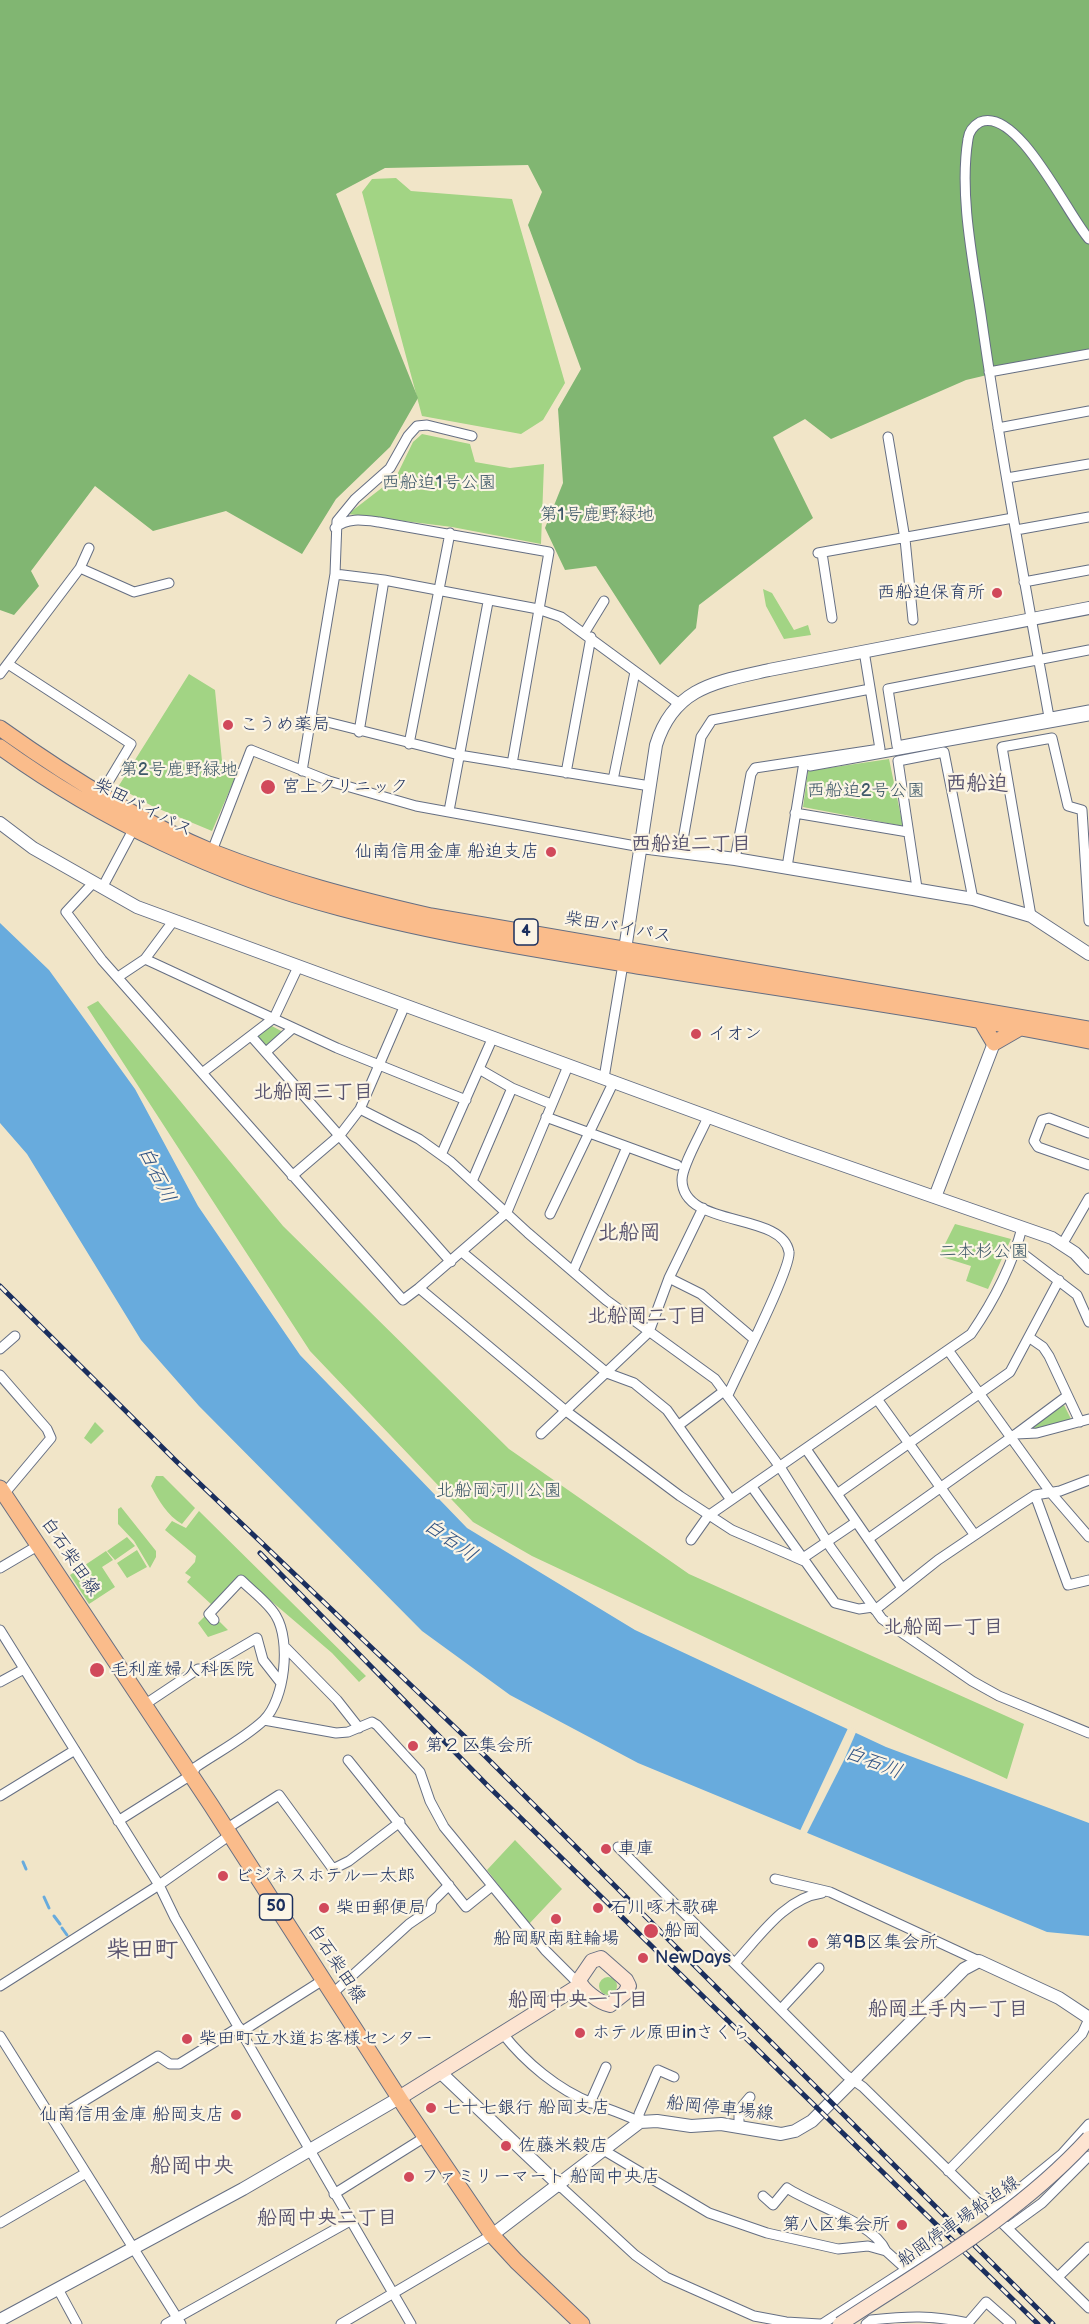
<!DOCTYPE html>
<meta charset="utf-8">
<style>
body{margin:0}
canvas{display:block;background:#f1e5c8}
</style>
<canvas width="1089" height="2324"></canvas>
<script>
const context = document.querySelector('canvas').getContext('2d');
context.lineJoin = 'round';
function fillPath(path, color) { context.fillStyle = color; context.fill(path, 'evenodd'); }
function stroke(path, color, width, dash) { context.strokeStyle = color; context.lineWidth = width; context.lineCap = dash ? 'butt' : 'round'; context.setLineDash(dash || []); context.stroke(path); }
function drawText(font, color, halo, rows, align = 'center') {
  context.font = font + ' "Balsamiq Sans","Klee One",sans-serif'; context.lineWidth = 4.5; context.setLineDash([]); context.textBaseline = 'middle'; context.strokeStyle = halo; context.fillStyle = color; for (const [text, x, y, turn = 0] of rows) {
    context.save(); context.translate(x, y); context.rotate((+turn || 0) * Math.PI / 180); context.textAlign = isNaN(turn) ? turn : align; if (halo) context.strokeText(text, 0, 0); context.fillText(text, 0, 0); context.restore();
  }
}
const green = new Path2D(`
 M396,178L411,191L512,199L565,383L543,420L521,434L422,416L362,192L372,179Z
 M422,434L470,444L475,462L510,468L544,464L541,544L452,527L348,514L396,477L413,442Z
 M763,589L772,593L794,630L808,625L811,635L784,639L766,606Z
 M189,674L215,690L223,771L235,778L212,831L152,806L118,787Z
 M889,759L903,826L803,807L808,771Z
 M98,1001L283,1226L509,1449L689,1574L1024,1724L1007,1779L532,1556L473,1522L310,1351L87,1007Z
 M270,1025L283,1032L266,1049L256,1038Z
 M955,1224L1011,1239L988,1289L966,1281L971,1266L939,1256Z
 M1064,1405L1072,1421L1033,1431L1032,1426Z
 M95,1422L104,1431L91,1444L84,1438Z
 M156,1476H163L195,1508L182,1524C167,1515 159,1501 151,1486Z
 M121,1507L156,1551V1557L150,1568L134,1541L118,1524V1509Z
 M199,1511L366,1676L359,1682L332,1653L243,1577L239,1575L212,1605L187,1582L191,1577L185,1573L195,1562L196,1556L165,1530L172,1521L186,1528Z
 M127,1537L135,1546L115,1560L107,1551Z
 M137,1550L147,1567L127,1578L117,1563Z
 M106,1551L113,1560L102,1567L115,1587L89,1604L70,1575Z
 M205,1616L214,1624L218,1620L228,1630L208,1637L198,1623Z
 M515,1840L562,1889L529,1924L487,1870Z
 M599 1986a9 9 0 1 1 18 0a9 9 0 1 1-18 0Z`);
const forest = new Path2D(`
 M0,0H1089V351L966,380L831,439L805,419L773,437L813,518L699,605L696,628L660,665L596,566L565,570L545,528L563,483L558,409L581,369L528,225L542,192L528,165L385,168L336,194L418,398L390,447L336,499L302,554L226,511L153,531L95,486L31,571L39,586L14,615L0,610Z`);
const water = new Path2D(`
 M0,923L49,970L135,1089L198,1206L300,1355L467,1528L635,1630L886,1747L1089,1823V1936L1047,1932L638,1763L510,1695L422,1631L199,1406L141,1340L27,1154L0,1123Z`);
const pier = new Path2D(`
 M849,1726L857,1730L844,1760L806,1835L799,1833Z`);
const stream = new Path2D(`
 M23,1862L26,1869
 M44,1897L49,1908
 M54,1916L60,1924
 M62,1928L67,1935`);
const pedestrian = new Path2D(`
 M810,767L1089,717`);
const minor = new Path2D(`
 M989,372L1089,354
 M998,428L1089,411
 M888,437L905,539L913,620
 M1007,478L1089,464
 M335,528C347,517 364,520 379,522L549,552L512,764
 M1016,530L1089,517
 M818,553L1013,518
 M822,553L832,618
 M80,568L134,592L169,583
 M335,574L384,580L538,609L561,617L678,703
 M1024,582L1089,570
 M585,632L604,601
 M1089,650L888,689L897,746L1089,710
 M8,664L131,744L101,794
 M0,674L80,568L89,548
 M1049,717C1025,584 1000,450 981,315C973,261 959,194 968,139C969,131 973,126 980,122C1018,106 1068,216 1089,239
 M311,718L459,755L650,786
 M359,732L384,580
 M409,744L450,533
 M302,771L335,574L337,521L355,499L390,468L408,436L417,426L427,425L472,436
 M566,773L591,637
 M613,780L635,672
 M449,811L488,602
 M795,813L908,832
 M212,851L251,750L329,781L416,806L641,847
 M681,851L701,737L712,720L870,689
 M735,859L751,774L755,768L880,749L864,651
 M787,867L804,762
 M93,883L66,912L102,960L403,1300L419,1288
 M102,888L134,828
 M917,888L898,761L944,752L973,899
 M1031,916L1002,747L1052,738L1068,806L1082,810L1089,921
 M174,920L145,959L337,1048L466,1100
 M118,977L145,959
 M252,1037L451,1262
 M266,1052L293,1028
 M568,1066L507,1212L419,1288L566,1411L680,1496L732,1530L804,1561
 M479,1069L512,1088L551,1104
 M202,1073L274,1018L298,967
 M604,1078L623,964
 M360,1109L419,1139L451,1162L528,1233L606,1300L715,1379L780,1467L831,1548L882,1619L972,1681L999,1696L1089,1733
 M546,1117L677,1165
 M708,1117C702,1132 682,1165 682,1180C683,1229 782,1211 789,1252C792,1267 737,1374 728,1395
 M1089,1133L1049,1118L1042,1120L1034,1141L1038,1147L1089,1165
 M441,1155L493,1037
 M292,1176L340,1135L360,1109L405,1005
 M473,1179L512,1088
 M550,1214L614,1081
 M1063,1243L1089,1198
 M1017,1249L1077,1295L1089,1322
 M462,1252L607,1373L634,1383L667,1410L731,1500
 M573,1271L627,1147
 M669,1278L701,1294L754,1339
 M1030,1338L1043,1347L1049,1356L1080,1422
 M0,1349L15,1336
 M948,1350L1051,1493L1089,1537
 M0,1375L47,1429L51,1438L4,1494
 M877,1399L974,1534
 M679,1425L724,1391
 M541,1434L649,1332L669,1278L703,1208
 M1016,1434L1067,1396
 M806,1449L902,1588
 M752,1487L835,1603L859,1609L873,1607
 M837,1494L1010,1372L1059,1280
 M1035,1495L1068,1585L1089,1580
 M868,1539L1016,1434L1037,1433L1089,1419
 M691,1540L708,1516L971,1334C993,1302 1012,1266 1022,1228
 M803,1558L856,1522
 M0,1568L39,1545
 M875,1610L938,1560L1018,1506L1035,1495L1060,1491L1089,1480
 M0,1630L159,1885L175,1918L411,2324
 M286,1648L337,1700L359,1728
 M0,1682L24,1669
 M144,1705L198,1669H204L257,1638L263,1660L281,1683
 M264,1720L336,1733L348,1732L372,1722L377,1725L420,1772L430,1801L444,1827L545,1950L580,1985
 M348,1760L466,1907L492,1886
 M0,1796L75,1750
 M118,1821L191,1775L196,1767C218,1752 245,1738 264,1720C285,1699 291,1641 276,1616C269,1603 252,1591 241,1580L209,1614L214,1620
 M226,1829L279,1795L333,1869L349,1861L400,1822
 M618,1847L846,2075L863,2087L1089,2308
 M775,1879L830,1892L979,1961
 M735,1963C759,1937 785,1898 822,1893
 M0,1986L159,1885L230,1835
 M332,1994L409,1924L431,1909L432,1902L449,1885
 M781,2009L819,1968
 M241,2032L323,1980
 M503,2034C525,2062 558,2090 592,2103C608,2109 624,2114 640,2122L639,2114L658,2070L674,2077
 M0,2036L181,2324
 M590,2103L606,2067
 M53,2120L158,2056L170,2064H179L239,2027
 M739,2126V2110L750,2097
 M605,2151L709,2213L767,2233L838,2249L868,2246L886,2251L907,2270
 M948,2171L1082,2034L1089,2019
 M560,2186L635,2255L666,2277L754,2316L786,2322L820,2324
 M334,2194L425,2137
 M763,2196L773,2205L787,2188C814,2206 873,2222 886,2251
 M992,2211L1062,2154L1089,2124
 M0,2223L86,2173
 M1009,2227L1042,2203L1089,2156
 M1058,2277L1089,2247
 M58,2289L77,2324
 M166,2324L350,2221
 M341,2324L492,2235
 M822,2324L938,2249
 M866,2324L871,2320C908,2316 931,2315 968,2323L986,2302L1011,2324`);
const tertiary = new Path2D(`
 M0,823L33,848L137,907L788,1146L1052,1238L1075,1253L1089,1268
 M641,847L735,859L973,899L1031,916L1089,954
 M624,956L656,745C674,687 716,682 769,670L1089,608
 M935,1197L994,1043
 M441,2073L560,2186
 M492,2235L640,2122L657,2121L691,2126L721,2124L781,2134L795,2131L812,2121L964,1969L979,1961L1059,1998L1089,2018
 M0,2320L243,2189L399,2098`);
const secondary = new Path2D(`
 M601,1958L626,1980L629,1986L625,1993L610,2005C600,2003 582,1990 579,1980L592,1961Z
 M399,2098L580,1985`);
const primary = new Path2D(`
 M0,1488L211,1805L405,2107L492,2235L516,2261L582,2324`);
const trunk = new Path2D(`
 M0,728C66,775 138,821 213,852C284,880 357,899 431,916L1089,1029
 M0,747C101,820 219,876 340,908C437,934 538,950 637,966C788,990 940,1011 1089,1041
 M981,1021L994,1043L1020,1028`);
const rail = new Path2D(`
 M0,1286L176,1461L484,1755L1053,2324
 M260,1553L488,1786L1038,2324`);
const secondaryBridge = new Path2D(`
 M840,2324C927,2267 1019,2215 1089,2138`);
const markers = [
 [997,593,6,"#d1495b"],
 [228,725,6,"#d1495b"],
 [268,787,8,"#d1495b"],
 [551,852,6,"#d1495b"],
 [696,1034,6,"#d1495b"],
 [97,1670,8,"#d1495b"],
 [413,1746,6,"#d1495b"],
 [606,1849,6,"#d1495b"],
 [223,1876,6,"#d1495b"],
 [324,1908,6,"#d1495b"],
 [598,1908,6,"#d1495b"],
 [556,1919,6,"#d1495b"],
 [651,1931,8,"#d1495b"],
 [813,1943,6,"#d1495b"],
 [643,1958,6,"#d1495b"],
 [580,2033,6,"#d1495b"],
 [187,2039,6,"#d1495b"],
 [431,2108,6,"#d1495b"],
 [236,2115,6,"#d1495b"],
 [506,2146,6,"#d1495b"],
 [409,2177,6,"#d1495b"],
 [902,2225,6,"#d1495b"]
];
const shields = [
 [526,932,24],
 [276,1907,33]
];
const shieldNames = [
 ["4",526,932],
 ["50",276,1907]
];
const parkNames = [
 ["西船迫1号公園",439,483],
 ["第1号鹿野緑地",597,515],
 ["第2号鹿野緑地",179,770],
 ["西船迫2号公園",866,791],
 ["二本杉公園",984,1252],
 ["北船岡河川公園",499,1491]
];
const poiNames = [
 ["西船迫保育所",985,593,"right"],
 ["こうめ薬局",240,725],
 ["宮上クリニック",282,787],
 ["仙南信用金庫 船迫支店",539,852,"right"],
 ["イオン",708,1034],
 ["毛利産婦人科医院",110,1670],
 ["第２区集会所",425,1746],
 ["車庫",618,1849],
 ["ビジネスホテル一太郎",235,1876],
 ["柴田郵便局",336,1908],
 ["石川啄木歌碑",610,1908],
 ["船岡",664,1931],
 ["船岡駅南駐輪場",556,1939,"center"],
 ["第9B区集会所",825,1943],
 ["NewDays",655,1958],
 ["ホテル原田inさくら",592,2033],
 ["柴田町立水道お客様センター",199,2039],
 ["七十七銀行 船岡支店",443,2108],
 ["仙南信用金庫 船岡支店",224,2115,"right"],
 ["佐藤米穀店",518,2146],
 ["ファミリーマート 船岡中央店",421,2177],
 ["第八区集会所",890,2225,"right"]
];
const streetNames = [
 ["柴田バイパス",143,808,27],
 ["柴田バイパス",618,928,10],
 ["白石柴田線",70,1557,56],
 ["白石柴田線",336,1964,57],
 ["船岡停車場線",720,2109,6],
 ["船岡停車場船迫線",959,2222,-35]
];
const neighbourhoodNames = [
 ["西船迫二丁目",691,845],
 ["北船岡三丁目",313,1093],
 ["北船岡二丁目",647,1317],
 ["北船岡一丁目",943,1628],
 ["船岡中央一丁目",578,2001],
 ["船岡土手内一丁目",948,2010],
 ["船岡中央二丁目",327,2219]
];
const waterNames = [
 ["白石川",156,1175,64],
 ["白石川",450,1541,35],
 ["白石川",873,1763,21]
];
const quarterNames = [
 ["西船迫",977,785],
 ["北船岡",629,1234],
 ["船岡中央",192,2167]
];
const districtNames = [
 ["柴田町",142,1951]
];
fillPath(green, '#a2d484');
fillPath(forest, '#81b672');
fillPath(water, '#68abdd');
fillPath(pier, '#f1e5c8');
stroke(stream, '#68abdd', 3);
stroke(pedestrian, '#666f83', 9);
stroke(minor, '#666f83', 11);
stroke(tertiary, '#666f83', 14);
stroke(secondary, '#666f83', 16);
stroke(primary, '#666f83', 17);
stroke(trunk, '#666f83', 17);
stroke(pedestrian, '#fff', 7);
stroke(minor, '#fff', 9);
stroke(tertiary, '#fff', 12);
stroke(secondary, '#fde4d1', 14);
stroke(primary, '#fabc8b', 15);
stroke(trunk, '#fabc8b', 15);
stroke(rail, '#1b2f5e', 5);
stroke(rail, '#fcf5e5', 3, [9]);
stroke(secondaryBridge, '#666f83', 16, []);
stroke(secondaryBridge, '#fde4d1', 14);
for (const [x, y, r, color] of markers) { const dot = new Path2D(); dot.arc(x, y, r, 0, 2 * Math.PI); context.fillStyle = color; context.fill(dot); stroke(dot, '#fcf5e5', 2); }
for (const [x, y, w] of shields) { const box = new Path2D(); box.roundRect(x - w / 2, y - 13, w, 26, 4.5); context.fillStyle = '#fcf5e5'; context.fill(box); stroke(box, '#1b2f5e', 1.5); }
drawText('bold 16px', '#1b2f5e', null, shieldNames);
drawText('18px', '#3d5868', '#fcf5e5', parkNames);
drawText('18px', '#1b2f5e', '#fcf5e5', poiNames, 'left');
drawText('18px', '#1b2f5e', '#fcf5e5', streetNames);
drawText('bold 20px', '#59546f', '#fcf5e5', neighbourhoodNames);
drawText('italic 20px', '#325484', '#fcf5e5', waterNames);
drawText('bold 21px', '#59546f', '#fcf5e5', quarterNames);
drawText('bold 24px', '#59546f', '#fcf5e5', districtNames);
</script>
